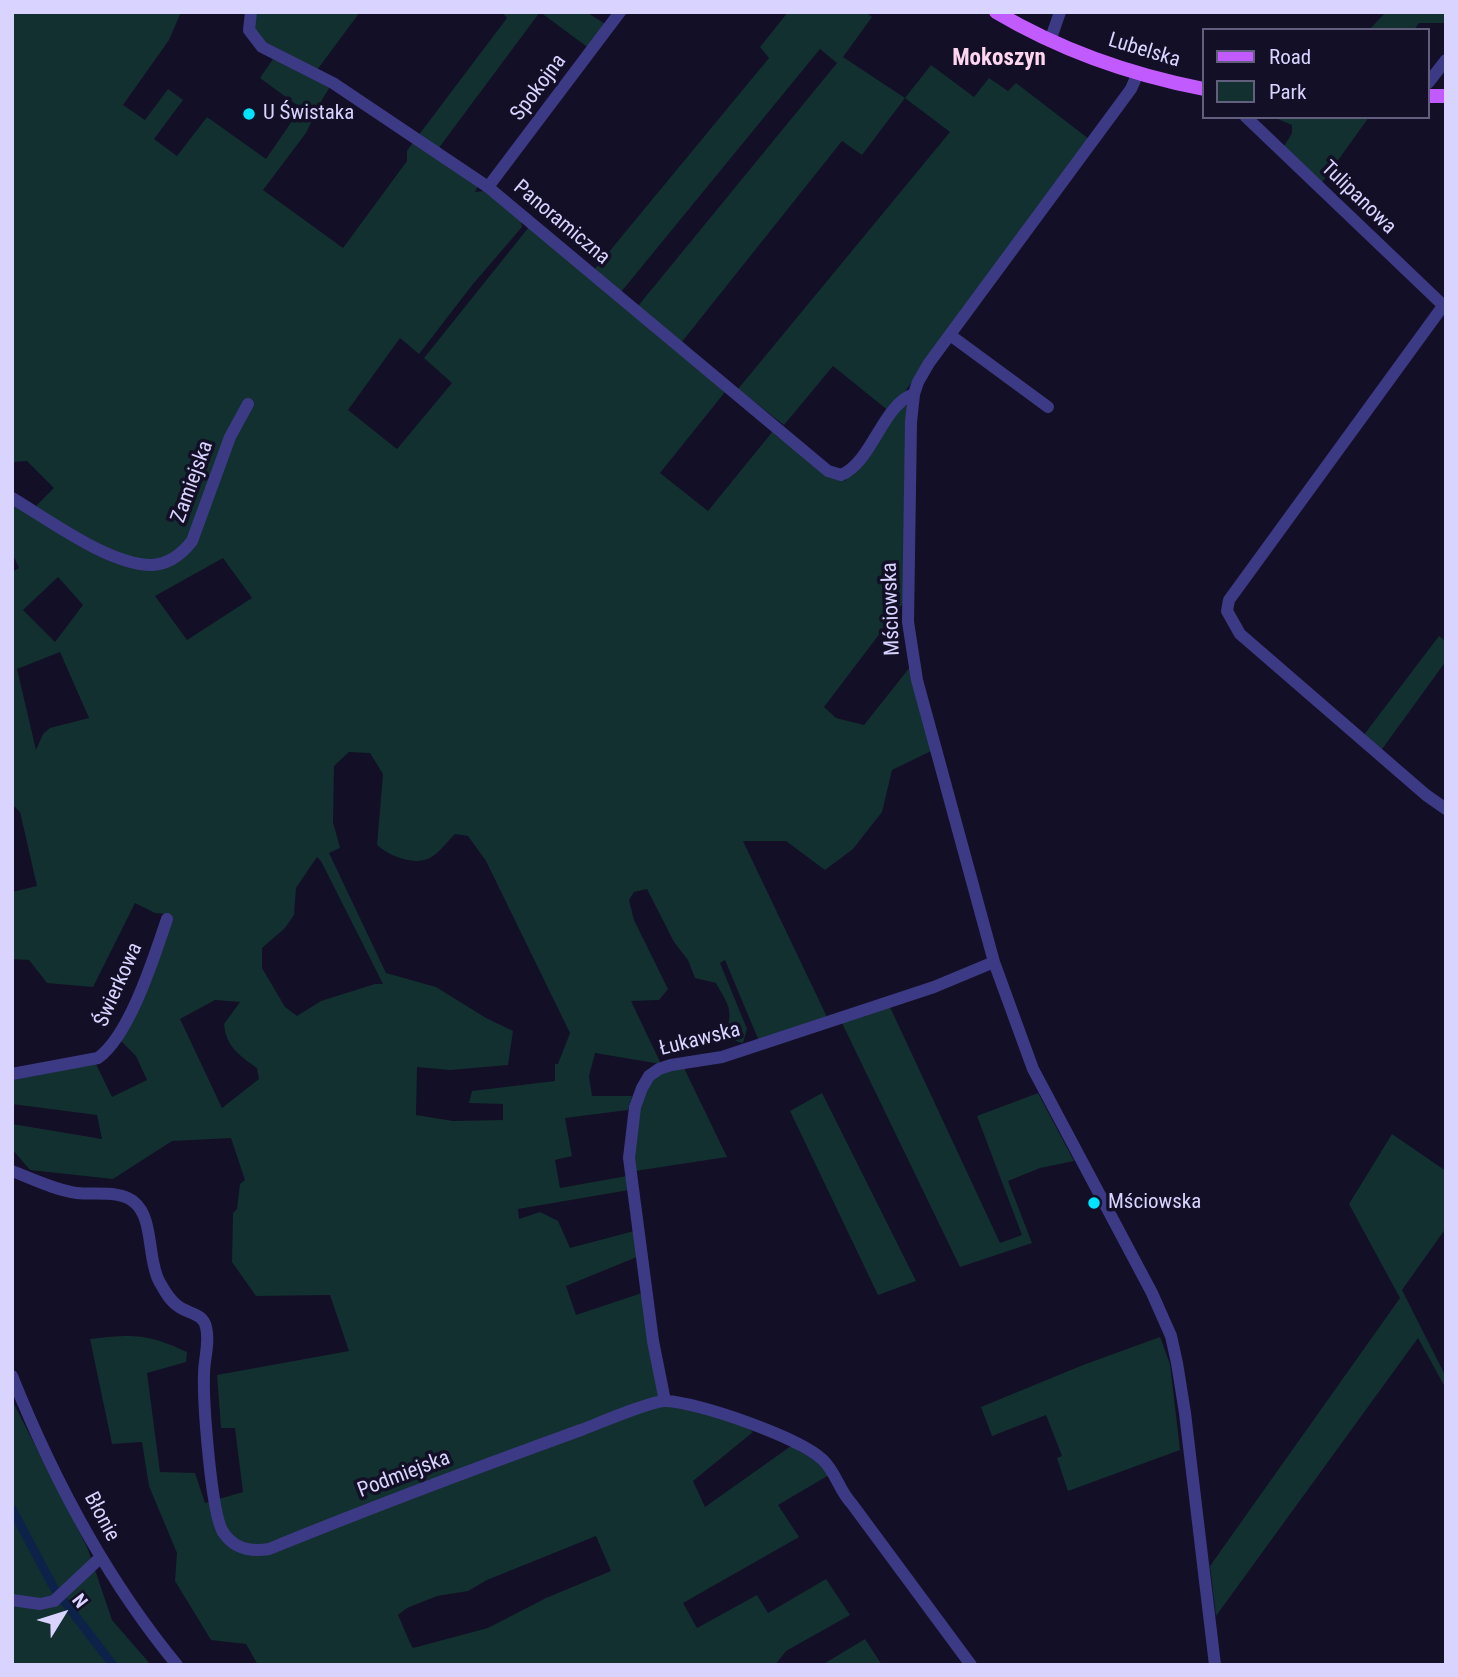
<!DOCTYPE html>
<meta charset="utf-8">
<style>
body{margin:0}
#map{position:relative;width:1458px;height:1677px;overflow:hidden;background:#130f26;font-family:"Roboto Condensed",sans-serif}
canvas{display:block}
.frame{position:absolute;inset:0;border:14px solid #d9d4ff;pointer-events:none}
.legend{position:absolute;left:1202px;top:28px;width:228px;height:91px;box-sizing:border-box;background:#130f26;border:2px solid #625e7d;margin:0;padding:9px 12px;list-style:none;font-size:21px;color:#d9d4ff}
.legend li{display:flex;align-items:center;gap:14px;height:35px}
.legend b{width:35px;border:2px solid #625e7d}
.north{position:absolute;left:28px;top:1579px;width:70px;height:70px;-webkit-text-stroke:5px #130f26;paint-order:stroke;rotate:52deg;font-size:19px;font-weight:700;line-height:28px;text-align:center;color:#d9d4ff}
.north::after{content:'';display:block;margin:auto;width:24px;height:32px;background:#d9d4ff;clip-path:polygon(50% 0,100% 100%,50% 72%,0 100%)}
</style>
<div id="map">
<canvas width="1458" height="1677"></canvas>
<div class="frame"></div>
<ul class="legend">
<li><b style="height:9px;background:#c25bff"></b>Road</li>
<li><b style="height:19px;background:#12302f"></b>Park</li>
</ul>
<div class="north">N</div>
</div>
<script>
const context = document.querySelector('canvas').getContext('2d');
context.lineJoin = 'round';
function fillPath(path, color) { context.fillStyle = color; context.fill(path, 'evenodd'); }
function stroke(path, color, width, dash) { context.strokeStyle = color; context.lineWidth = width; context.lineCap = dash ? 'butt' : 'round'; context.setLineDash(dash || []); context.stroke(path); }
function drawText(font, color, halo, rows, align = 'center') {
  context.font = font + ' "Roboto Condensed",sans-serif'; context.lineWidth = 7; context.setLineDash([]); context.textBaseline = 'middle'; context.strokeStyle = halo; context.fillStyle = color; for (const [text, x, y, turn = 0] of rows) {
    context.save(); context.translate(x, y); context.rotate((+turn || 0) * Math.PI / 180); context.textAlign = isNaN(turn) ? turn : align; if (halo) context.strokeText(text, 0, 0); context.fillText(text, 0, 0); context.restore();
  }
}
const green = new Path2D(`
 M12,12H181L169,40L123,105L145,120L168,89L183,100L154,139L177,156L207,117L266,159L301,108L260,78L273,59L296,68L330,87L323,98L306,133L263,190L343,248L407,161V151L414,141L478,186L475,192L484,191L520,219L522,227L473,284L419,354L400,338L348,410L397,449L452,383L424,358L529,227L725,392L660,473L708,511L773,431L776,436L845,481L897,411L902,407L907,406L903,603L824,707L836,718L864,725L910,667L931,751L892,770L882,812L853,849L825,870L786,841H743L827,1017L759,1041L725,960L720,963L747,1029L743,1043C720,1038 732,1025 729,1010C728,1002 720,991 716,983L695,978L688,960L674,942L647,889L634,892L629,900L634,920L668,989L659,1000L631,1001L661,1064L595,1053L589,1076L592,1096H632L628,1110L565,1118L572,1156L555,1160L560,1188L627,1176L629,1190L518,1209L519,1219L540,1212L558,1221L570,1248L634,1231L637,1257L566,1286L576,1315L642,1293L659,1394L740,1422L753,1432L693,1481L705,1507L791,1446L816,1461L829,1475L778,1505L799,1537L683,1603L697,1628L757,1595L768,1613L826,1579L850,1615L786,1651L775,1665H258L246,1644L211,1640L175,1581L177,1553L149,1486L142,1442L112,1444L90,1339C132,1334 147,1333 187,1352L186,1362L147,1373L160,1472L195,1473L205,1503L243,1492L235,1428H221L217,1375L349,1351L330,1295L256,1296L232,1262L233,1213L237,1209L240,1184L245,1180L231,1138L172,1141L113,1179L30,1170L12,1149V1124L102,1139L97,1115L12,1104V1076L95,1062L112,1097L147,1080L136,1056L120,1040L166,914L155,913L135,903L93,987L47,983L29,960L12,959V892L37,886L20,812L12,804V572L19,568L12,553V506L35,507L54,488L27,461L12,462ZM223,558L252,598L187,640L155,596ZM58,577L83,605L55,642L23,610ZM60,652L89,718L50,728L43,734L36,750L17,669ZM349,752L370,753L383,774L377,845C389,856 414,866 430,858C439,853 448,841 455,834L468,836L486,861L570,1033L558,1064H555V1081L472,1091L469,1103L503,1104V1120L453,1121L416,1115L417,1067L450,1070L508,1065L513,1031L486,1018L436,987L386,973L329,853L340,848L333,822L334,766ZM317,857L321,861L383,984H375L321,1001L297,1016L285,1007L262,968V948L285,928L294,915L296,888ZM215,1000L240,1002L224,1024C226,1047 240,1056 257,1068L259,1079L222,1108L180,1019ZM596,1536L611,1571L546,1598L488,1628L413,1648L411,1645L398,1615L407,1608L437,1596L468,1591L487,1580Z
 M258,12H360L317,70L265,42L254,33V18Z
 M502,12H586L607,25L590,49L540,12L438,149L418,136L507,18Z
 M788,12H866L872,17L843,57L905,98L931,65L974,97L989,78L1008,91L1016,83L1089,139L890,412L833,366L784,425L738,389L950,132L905,98L862,155L842,141L681,343L638,306L837,63L820,49L621,292L594,270L769,58L760,47Z
 M1386,12H1446V23H1419L1414,30H1369Z
 M1273,117H1369L1321,184L1283,148L1292,133V125Z
 M1439,636L1444,640L1446,638V661L1380,752L1363,736Z
 M889,1005L1000,1243L1022,1235L977,1116L1038,1093L1074,1161L1040,1168L1008,1181L1032,1243L960,1267L841,1021Z
 M684,1068L727,1157L635,1171C634,1146 634,1092 657,1075C664,1071 676,1070 684,1068Z
 M822,1093L916,1281L878,1295L790,1111Z
 M1392,1134L1446,1171V1228L1402,1290L1446,1377V1389L1418,1338L1216,1616L1210,1566L1400,1298L1349,1204Z
 M1160,1337L1170,1364L1180,1450L1068,1491L1057,1458L1062,1456L1046,1415L992,1436L981,1407L1083,1365Z
 M12,1400L87,1547L92,1561L52,1598H12Z
 M94,1567L112,1620L151,1665H12V1603L48,1606Z
 M865,1639L882,1665H822Z`);
const canal = new Path2D(`
 M12,1509L54,1588L113,1665`);
const minor = new Path2D(`
 M251,12L249,30L262,47L333,83L488,187L828,471L841,475C873,461 882,405 914,394
 M1050,41L1060,12
 M1138,73L1131,89L929,363L918,382L914,394L911,422L908,622L917,680L994,962L1033,1069L1152,1293L1171,1336L1177,1363L1185,1413L1215,1665
 M1428,83L1446,60
 M1246,117L1446,308
 M488,187L620,12
 M1443,306L1229,600L1227,611L1240,634L1426,795L1446,809
 M950,335L1048,407
 M12,498C49,520 109,565 152,565C169,564 182,554 192,541L230,437L248,404
 M12,1074L98,1058C130,1035 154,957 167,919
 M12,1171C33,1179 55,1190 77,1193C94,1195 121,1190 134,1202C154,1218 147,1258 159,1281C164,1290 169,1300 178,1306C188,1314 203,1313 206,1327C210,1342 204,1359 204,1374C203,1401 211,1513 223,1532C234,1549 250,1552 269,1549C372,1507 476,1468 581,1430C597,1424 653,1400 666,1401C698,1402 801,1438 823,1460C837,1474 838,1489 852,1504L971,1665
 M12,1376C53,1478 106,1579 177,1665
 M665,1401L653,1341L629,1158L635,1107L642,1088L649,1076L659,1069L671,1065L722,1057L934,987L994,962
 M12,1600L40,1604L54,1601L101,1557`);
const major = new Path2D(`
 M996,12C1060,50 1132,75 1204,89
 M1428,96H1446`);
const markers = [
 [249,114,7,"#00e5ff"],
 [1094,1203,7,"#00e5ff"]
];
const streetNames = [
 ["Lubelska",1144,51,17],
 ["Spokojna",539,88,-53],
 ["Tulipanowa",1358,198,44],
 ["Panoramiczna",561,223,40],
 ["Zamiejska",193,482,-70],
 ["Mściowska",892,609,-92],
 ["Świerkowa",119,985,-66],
 ["Łukawska",700,1040,-14],
 ["Podmiejska",404,1475,-21],
 ["Błonie",101,1517,62]
];
const poiNames = [
 ["U Świstaka",263,114],
 ["Mściowska",1108,1203]
];
const neighbourhoodNames = [
 ["Mokoszyn",999,59]
];
fillPath(green, '#12302f');
stroke(canal, '#0c2248', 9);
stroke(minor, '#3d3a85', 12);
stroke(major, '#c25bff', 14);
for (const [x, y, r, color] of markers) { const dot = new Path2D(); dot.arc(x, y, r, 0, 2 * Math.PI); context.fillStyle = color; context.fill(dot); stroke(dot, '#130f26', 2.5); }
drawText('21px', '#d9d4ff', '#130f26', streetNames);
drawText('21px', '#d9d4ff', '#130f26', poiNames, 'left');
drawText('bold 23px', '#ffd6f0', '#130f26', neighbourhoodNames);
</script>
